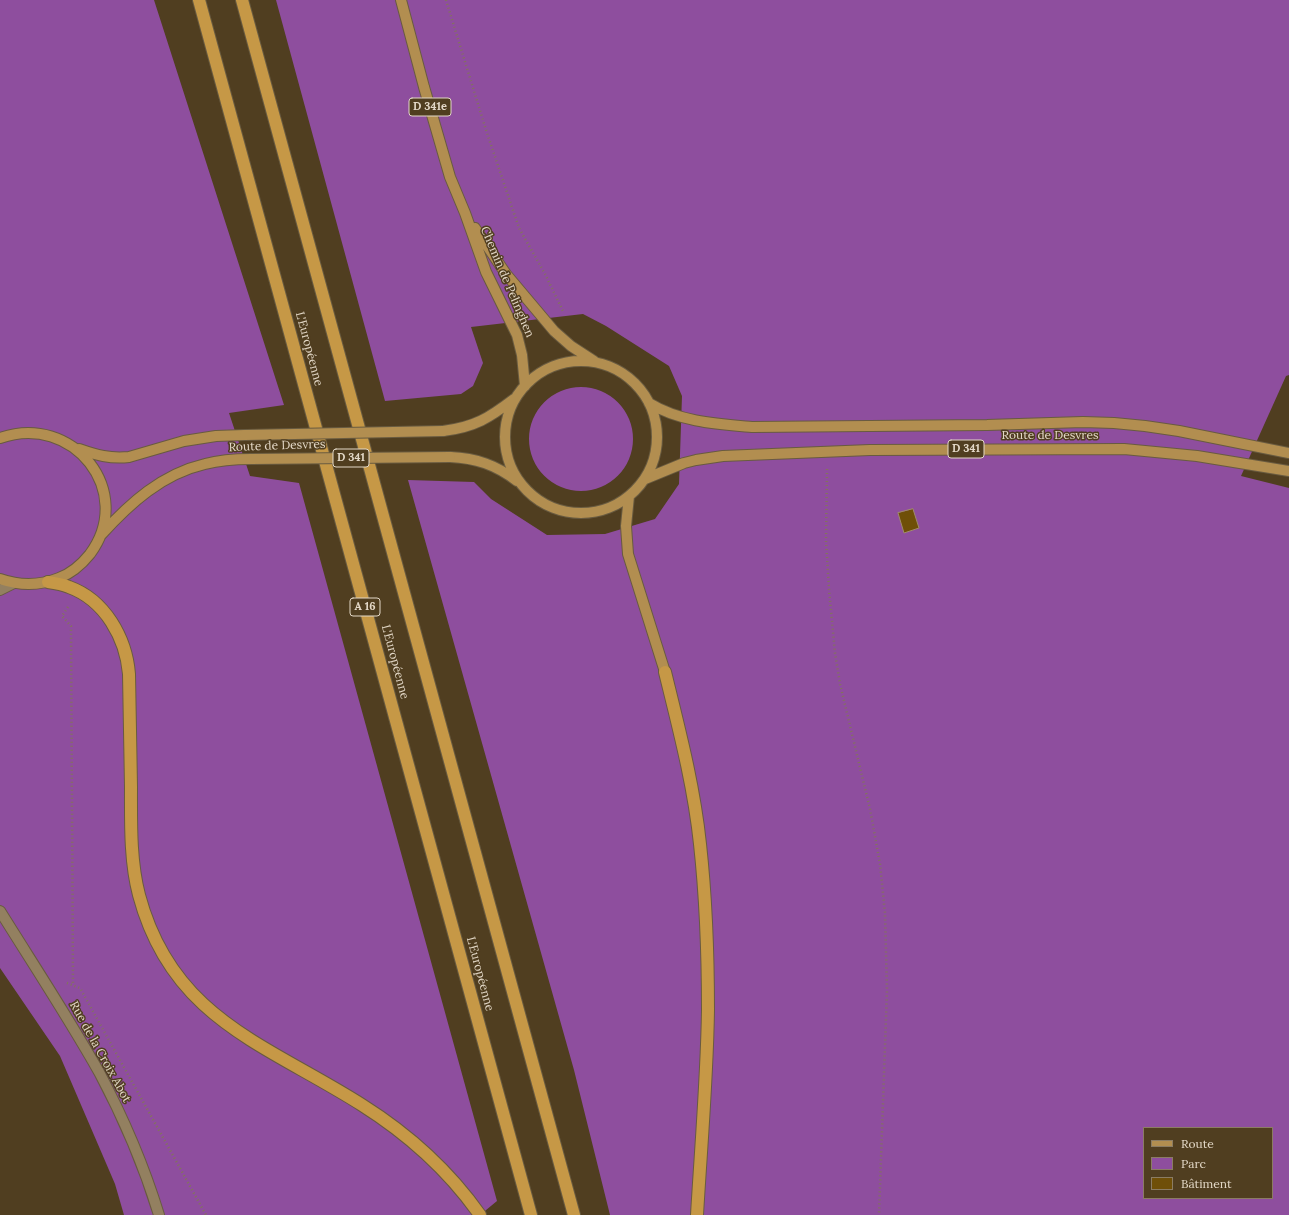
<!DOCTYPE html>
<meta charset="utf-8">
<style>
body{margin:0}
#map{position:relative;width:1289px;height:1215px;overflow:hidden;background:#503e20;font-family:Lora,serif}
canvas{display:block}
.legend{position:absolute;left:1143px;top:1127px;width:130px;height:72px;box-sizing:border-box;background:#503e20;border:1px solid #8b7c63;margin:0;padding:5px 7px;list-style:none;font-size:12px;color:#e3d8c7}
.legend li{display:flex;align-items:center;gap:8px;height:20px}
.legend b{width:20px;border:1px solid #8b7c63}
</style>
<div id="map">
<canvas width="1289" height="1215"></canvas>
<ul class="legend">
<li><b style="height:5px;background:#b28e50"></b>Route</li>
<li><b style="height:11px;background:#8e4e9e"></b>Parc</li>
<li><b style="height:11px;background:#6f4f08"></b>Bâtiment</li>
</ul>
</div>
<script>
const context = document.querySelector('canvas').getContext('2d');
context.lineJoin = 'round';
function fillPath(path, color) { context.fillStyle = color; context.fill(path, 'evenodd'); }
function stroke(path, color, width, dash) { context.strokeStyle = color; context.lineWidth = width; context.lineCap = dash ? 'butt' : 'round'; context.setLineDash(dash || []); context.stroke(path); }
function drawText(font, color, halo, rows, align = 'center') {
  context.font = font + ' Lora,serif'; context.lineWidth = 3; context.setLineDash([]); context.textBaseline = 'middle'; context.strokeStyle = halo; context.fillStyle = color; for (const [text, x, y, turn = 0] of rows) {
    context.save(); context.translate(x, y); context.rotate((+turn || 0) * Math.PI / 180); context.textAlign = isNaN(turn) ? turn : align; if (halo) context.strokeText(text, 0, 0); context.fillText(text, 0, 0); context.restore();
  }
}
const green = new Path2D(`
 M0,0H154L284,405L229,413L250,476L299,483L497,1201L480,1215H124L115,1184L60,1056L0,968Z
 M276,0H1289V375L1286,376L1241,476L1289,488V1215H610L574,1070L408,480L474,482L491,499L547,535L605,534L655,519L679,484L682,396L669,366L606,326L583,314L471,327L483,363L473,386L461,394L385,401ZM1144,1128H1272V1198H1144Z
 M529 439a52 52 0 1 1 104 0a52 52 0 1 1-104 0Z`);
const building = new Path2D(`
 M913,509L919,528L904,533L898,513Z`);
const path = new Path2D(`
 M446,0L486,130L519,228L545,274L563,311
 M827,469L826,541L829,589L835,653L840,684L870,809L880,864L885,913L887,990L879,1215
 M68,607L62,616L71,626L73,985
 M67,983L80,988L206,1215`);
const minor = new Path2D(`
 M0,590L14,583
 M0,911C33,964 68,1017 99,1072C123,1117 144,1166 159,1215`);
const major = new Path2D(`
 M401,0L424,87L450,177L465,213L486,272L517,335L522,355L525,386
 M475,228L506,274L554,331L571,346L594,361
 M505 437a76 76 0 1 1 152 0a76 76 0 1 1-152 0Z
 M649,403C680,422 717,424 752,427L987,425L1083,422L1114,423L1145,426L1179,431L1289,453
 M443,431C475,427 489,418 514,399
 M0,438C73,412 136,492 90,554C82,564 72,573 59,578C39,586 20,586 0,579
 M79,449C96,455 110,459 129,457L184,441L216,436L245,435
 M450,457C476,458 496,465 517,481
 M645,479L684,463L696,460L723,456L870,450L1124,449L1197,456L1289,471
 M629,496L626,526L628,554L665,672
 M101,535C130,503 162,474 205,464C220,460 236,459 251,459`);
const highway = new Path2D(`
 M199,0L531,1215
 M242,0L574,1215
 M48,582C55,583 62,584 69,587C105,600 126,638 129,674C130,712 130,749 131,787C131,823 130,861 139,895C172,1019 266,1044 362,1105C408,1134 449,1171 480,1215
 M665,672C679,729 694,786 700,844C706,899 708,954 708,1010C707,1078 701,1147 697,1215`);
const majorBridge = new Path2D(`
 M245,435L443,431
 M251,459L450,457`);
const shields = [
 [430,107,42],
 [966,449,36],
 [351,458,36],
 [365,607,30]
];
const shieldNames = [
 ["D 341e",430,107],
 ["D 341",966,449],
 ["D 341",351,458],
 ["A 16",365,607]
];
const streetNames = [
 ["Chemin de Pelinghen",507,282,67],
 ["L'Européenne",309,349,75],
 ["Route de Desvres",1050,436],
 ["Route de Desvres",277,446,-2],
 ["L'Européenne",395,662,75],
 ["L'Européenne",480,974,75],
 ["Rue de la Croix Abot",100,1052,61]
];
fillPath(green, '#8e4e9e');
fillPath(building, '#6f4f08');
stroke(building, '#9f8b6b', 1);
stroke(minor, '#695b40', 12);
stroke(major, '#695b40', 12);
stroke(highway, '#695b40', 14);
stroke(path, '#83745a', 2.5, [1, 3]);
stroke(minor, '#938060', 10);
stroke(major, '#b28e50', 10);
stroke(highway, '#c69846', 12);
stroke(majorBridge, '#695b40', 12, []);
stroke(majorBridge, '#b28e50', 10);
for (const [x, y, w] of shields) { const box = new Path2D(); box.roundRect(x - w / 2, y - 9, w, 18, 3); context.fillStyle = '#503e20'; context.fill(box); stroke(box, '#e3d8c7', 1); }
drawText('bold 11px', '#e3d8c7', null, shieldNames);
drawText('12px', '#e3d8c7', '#503e20', streetNames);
</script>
